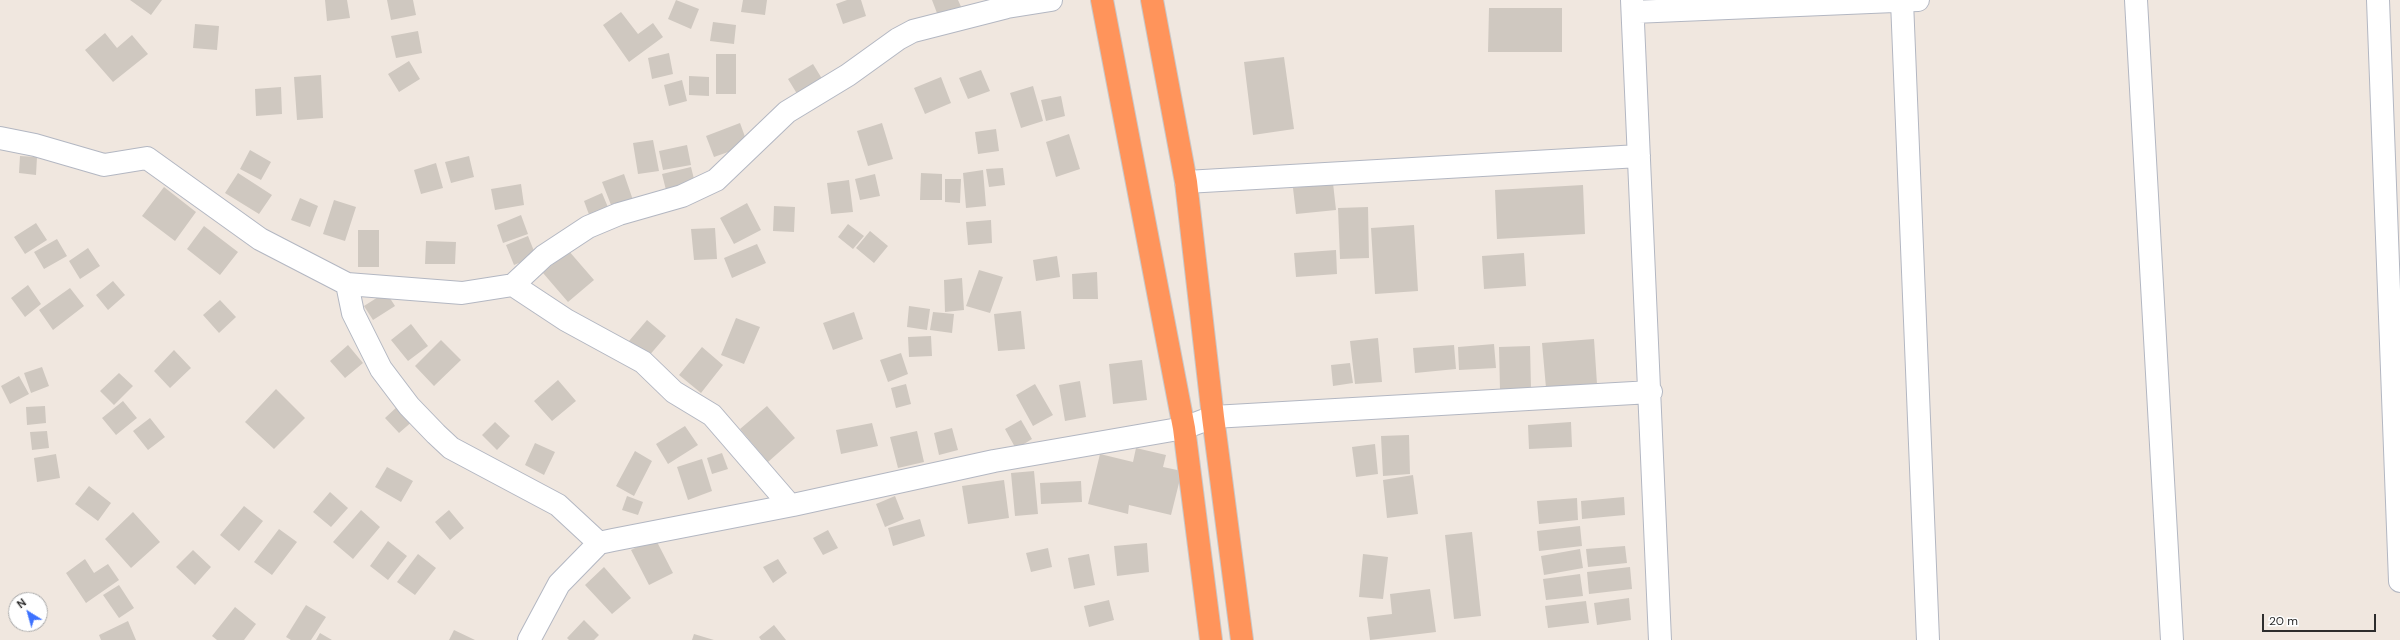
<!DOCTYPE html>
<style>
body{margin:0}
#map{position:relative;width:2400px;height:640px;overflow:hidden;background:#f0e7df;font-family:"DM Sans",sans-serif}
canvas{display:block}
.north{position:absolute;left:8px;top:592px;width:40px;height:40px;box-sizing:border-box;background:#fff;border:1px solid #ababab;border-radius:50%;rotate:323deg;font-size:11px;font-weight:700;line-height:16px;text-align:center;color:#2d2d2d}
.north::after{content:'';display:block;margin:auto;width:14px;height:18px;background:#3d72ff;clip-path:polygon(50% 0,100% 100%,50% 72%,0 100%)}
.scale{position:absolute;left:2262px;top:614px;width:114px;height:18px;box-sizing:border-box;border:2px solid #2d2d2d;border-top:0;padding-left:5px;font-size:12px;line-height:14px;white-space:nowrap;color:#2d2d2d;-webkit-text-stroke:3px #fff;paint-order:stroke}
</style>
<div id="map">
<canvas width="2400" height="640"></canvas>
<div class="north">N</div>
<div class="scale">20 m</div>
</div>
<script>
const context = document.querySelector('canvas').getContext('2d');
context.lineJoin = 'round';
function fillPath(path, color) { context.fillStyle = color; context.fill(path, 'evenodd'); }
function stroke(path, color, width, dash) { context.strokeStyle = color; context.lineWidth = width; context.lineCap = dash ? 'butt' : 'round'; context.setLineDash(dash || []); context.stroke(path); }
const building = new Path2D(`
 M130,0H162L151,15Z
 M325,0H347L350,18L327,21Z
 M387,0H413L416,15L391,20Z
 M676,0L699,9L691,29L668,19Z
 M743,0H767L765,15L741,12Z
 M847,0H861L866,16L843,24L836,4Z
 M932,0H958L963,11L940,21Z
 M1489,8H1562V52H1488Z
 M621,12L638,34L653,23L663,37L629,62L603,25Z
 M713,22L736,25L734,44L710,41Z
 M195,24L219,26L217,50L193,48Z
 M418,31L422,53L396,58L391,36Z
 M105,33L117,48L132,35L148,54L113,82L85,50Z
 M669,53L673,74L652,79L648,58Z
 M716,54H736V94H716Z
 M1284,57L1294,129L1253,135L1244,62Z
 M409,61L420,79L399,92L388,74Z
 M813,64L824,82L799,97L788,79Z
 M981,70L990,91L968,99L959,78Z
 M321,75L323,118L297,120L294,77Z
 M689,76L709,77V96L689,95Z
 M941,77L951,103L925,114L914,88Z
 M682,80L687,101L669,106L664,85Z
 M1033,86L1043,121L1021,128L1010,93Z
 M281,87L282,114L256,116L255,89Z
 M1061,96L1065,116L1046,121L1041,100Z
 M740,123L748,145L714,157L706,136Z
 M882,123L893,159L868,166L857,131Z
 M996,129L999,151L978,154L975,132Z
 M1069,134L1080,169L1056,177L1046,142Z
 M653,140L659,171L638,174L633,143Z
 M687,145L691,165L663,170L659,151Z
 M250,150L271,162L261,180L240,169Z
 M20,156L37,157L36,175L19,173Z
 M469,156L474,177L451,183L445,162Z
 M436,163L443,188L421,194L414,170Z
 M691,167L696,187L667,194L662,174Z
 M1003,168L1005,185L989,187L986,169Z
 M983,170L986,206L966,208L963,173Z
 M238,173L272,195L259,214L225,193Z
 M921,173L942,174V200H920Z
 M624,174L634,203L613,210L602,182Z
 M875,174L880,196L860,200L855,179Z
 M945,179H961L960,203L945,202Z
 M849,180L853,212L831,214L827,183Z
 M1333,183L1336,210L1296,214L1293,188Z
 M521,184L524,205L495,210L491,189Z
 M1583,185L1585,234L1497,239L1495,190Z
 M164,187L196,212L175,241L142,216Z
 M602,193L610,212L591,220L584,201Z
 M300,198L318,206L310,227L291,220Z
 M334,200L356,207L345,241L323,234Z
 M747,203L761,230L734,244L720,218Z
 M774,206L795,207L794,232L773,231Z
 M1368,207L1369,258L1340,259L1338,208Z
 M521,215L528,234L503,243L497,225Z
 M991,220L992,243L968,245L966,222Z
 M36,223L47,240L25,254L14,237Z
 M848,224L864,236L853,249L838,237Z
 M1414,225L1418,291L1375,294L1371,228Z
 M204,226L238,252L220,275L187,249Z
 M715,228L717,259L694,260L691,229Z
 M358,230H379V267H358Z
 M870,231L888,246L874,263L856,248Z
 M528,236L536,256L514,265L506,245Z
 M57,239L67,256L44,269L34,252Z
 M426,241L456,242L455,264H425Z
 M757,244L766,263L732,278L724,258Z
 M88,248L100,266L80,279L69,261Z
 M568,250L594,280L568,302L543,273Z
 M1336,250L1337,274L1296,277L1294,253Z
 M1524,253L1526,286L1484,289L1482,256Z
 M1057,256L1060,277L1036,281L1033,260Z
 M979,270L1003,277L990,313L966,306Z
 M1097,272L1098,299H1073L1072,274Z
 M962,278L964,310L945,312L944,280Z
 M113,281L125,295L108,310L96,295Z
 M28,285L41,304L25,317L11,298Z
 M70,288L84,306L53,330L39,310Z
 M386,292L395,306L373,320L364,306Z
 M220,300L236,317L219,333L203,315Z
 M909,306L930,309L927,330L907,327Z
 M1021,311L1025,349L998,351L994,314Z
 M854,312L863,339L833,350L823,323Z
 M933,312L954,314L952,333L930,330Z
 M736,318L760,327L744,364L721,355Z
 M647,320L666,336L648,357L629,341Z
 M411,324L428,346L408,361L391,340Z
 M931,336L932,356L909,357L908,337Z
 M1378,338L1382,382L1355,384L1350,341Z
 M1594,339L1597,384L1546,388L1542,343Z
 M441,340L461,360L434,386L415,366Z
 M1494,344L1496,368L1459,370L1458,347Z
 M348,345L363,363L345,378L330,361Z
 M1454,345L1456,369L1415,373L1413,348Z
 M1530,346L1531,389L1500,390L1499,347Z
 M702,347L723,365L701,393L679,375Z
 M174,350L191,368L170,388L154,371Z
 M901,353L908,374L888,382L880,360Z
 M1142,360L1147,400L1113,404L1109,364Z
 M1350,363L1353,383L1333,386L1331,365Z
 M42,367L49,386L31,393L24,373Z
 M119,373L133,386L114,405L100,391Z
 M19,376L29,394L10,404L1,386Z
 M558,380L576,401L552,421L534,401Z
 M1080,381L1086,417L1065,421L1059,385Z
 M906,384L911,404L896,408L891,388Z
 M1035,384L1053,415L1033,426L1016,395Z
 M276,389L305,418L274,449L245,422Z
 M123,401L137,418L116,435L102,418Z
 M399,405L414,420L399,433L385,418Z
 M45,406L46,423L27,425L26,407Z
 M767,406L795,438L768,462L740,429Z
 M150,418L165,437L148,450L133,431Z
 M1021,420L1032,439L1016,449L1005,429Z
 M495,422L510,436L497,450L482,435Z
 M1571,422L1572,447L1529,449L1528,425Z
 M872,423L878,446L841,454L836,430Z
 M685,426L698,445L668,464L656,444Z
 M952,428L958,450L939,455L934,433Z
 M47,431L49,448L32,450L30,432Z
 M917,431L924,462L898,468L890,437Z
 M1409,435L1410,474L1383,476L1381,436Z
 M535,443L555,452L544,475L525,465Z
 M1375,444L1378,474L1356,477L1352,447Z
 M1136,448L1166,455L1163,467L1182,471L1171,515L1129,505L1128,514L1088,504L1100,454L1133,462Z
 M635,451L652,461L634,496L616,486Z
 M722,453L728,469L712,474L707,458Z
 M56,454L60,478L37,482L34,458Z
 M702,459L712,491L688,500L677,467Z
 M387,467L413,481L401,502L375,487Z
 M1034,471L1038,514L1015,516L1011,473Z
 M1413,475L1418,514L1387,518L1383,480Z
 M1004,480L1009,518L968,524L962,486Z
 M1081,481L1082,502L1041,504L1040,483Z
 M89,486L111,503L98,521L75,504Z
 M330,492L348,508L331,527L313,512Z
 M627,496L643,502L638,515L622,510Z
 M895,496L904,519L885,527L876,504Z
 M1624,497L1625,515L1582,519L1581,501Z
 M1577,498L1578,520L1539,524L1537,501Z
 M244,506L263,521L239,551L220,535Z
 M361,510L380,527L353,559L333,542Z
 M449,510L464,528L450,540L435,522Z
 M133,512L160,542L131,568L105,539Z
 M920,519L925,536L893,546L888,528Z
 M1580,526L1582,546L1539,551L1537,531Z
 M279,529L297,542L272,575L254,562Z
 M828,530L838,548L823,555L813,538Z
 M1472,532L1481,616L1454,619L1445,535Z
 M655,538L673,573L649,585L631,550Z
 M388,541L407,556L388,580L370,566Z
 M1147,543L1149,572L1117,576L1114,546Z
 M1625,546L1627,563L1588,567L1586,549Z
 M1048,548L1052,567L1031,572L1026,553Z
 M1580,549L1583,568L1544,575L1541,556Z
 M193,550L211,567L195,585L176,567Z
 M418,554L436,568L415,595L397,582Z
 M1089,554L1095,585L1074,589L1068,558Z
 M1363,554L1388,557L1383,599L1359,597Z
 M85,559L94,573L108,564L119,580L86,603L66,573Z
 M778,559L787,573L773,583L763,567Z
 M604,567L631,598L612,614L585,585Z
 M1630,567L1632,589L1589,594L1587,572Z
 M1580,574L1583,596L1546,600L1543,579Z
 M119,585L134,608L119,618L103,595Z
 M1430,589L1436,632L1370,640L1367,617L1392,614L1390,594Z
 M1629,598L1631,620L1597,625L1594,603Z
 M1109,600L1114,620L1089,627L1084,606Z
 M1586,601L1589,623L1548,628L1545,606Z
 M306,605L326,617L311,640H291L286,637Z
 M235,607L256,624L244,640H217L212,636Z
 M584,620L599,635L594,640H569L567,638Z
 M128,621L136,640H101L99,635Z
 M774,625L786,640H761L759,637Z
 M454,630L475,640H449Z
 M320,633L332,640H316Z
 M694,634L714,640H692Z`);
const minor = new Path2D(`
 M1632,0L1660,640
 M2136,0L2172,640
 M2378,0L2400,581
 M1902,1L1928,640
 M1633,12L1918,0
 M0,138L35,145L104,165L147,158L260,239L347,284L353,313L381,369L409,406L436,434L451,448L558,505L599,543
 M1186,182L1639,156
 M347,284L462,293L513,285L544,256L588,227L619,214L682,196L716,180L787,112L848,75L898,39L913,31L1007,7L1051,0
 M513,285L566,320L643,362L674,392L712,415L789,504
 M529,640L559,584L599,543L613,540L793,505L994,461L1184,428L1213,417L1651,392`);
const highway = new Path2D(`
 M1102,0L1184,428L1211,640
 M1152,0L1186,182L1213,417L1242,640`);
fillPath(building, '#cfc8c0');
stroke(minor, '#b3b7c2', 24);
stroke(highway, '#c8c8c8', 24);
stroke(minor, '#fff', 22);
stroke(highway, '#ff945b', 22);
</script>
